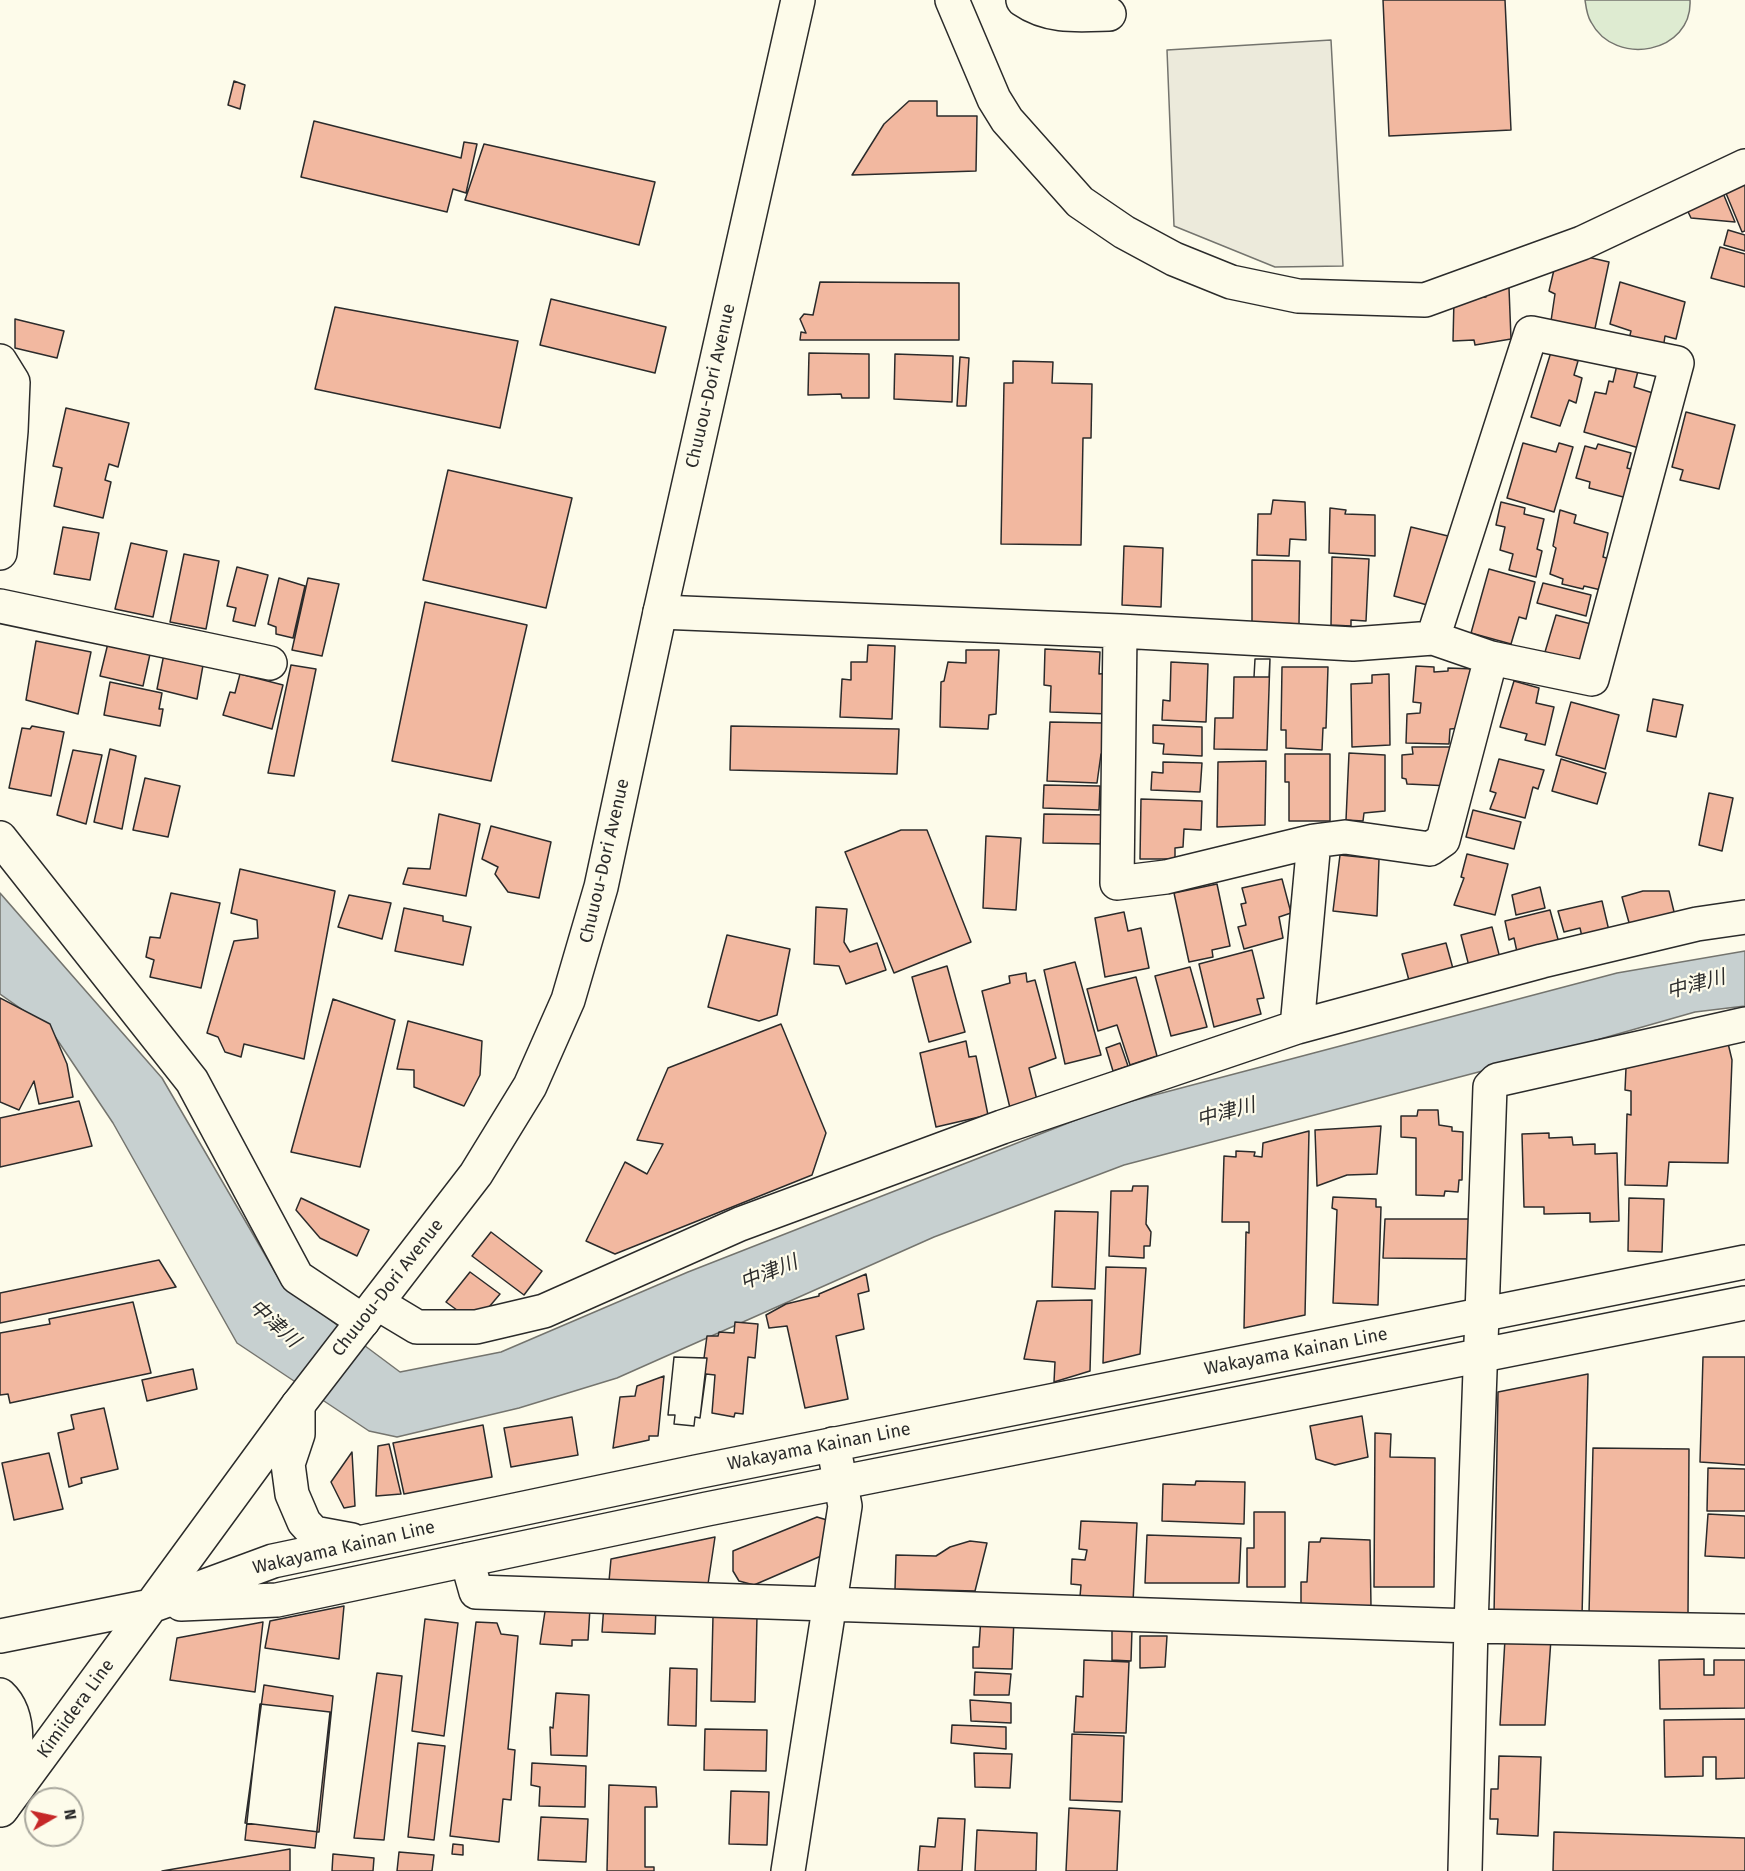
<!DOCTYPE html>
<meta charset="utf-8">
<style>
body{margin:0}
#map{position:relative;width:1745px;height:1871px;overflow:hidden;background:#fdfbea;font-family:"Fira Sans",sans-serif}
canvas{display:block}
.north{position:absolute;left:24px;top:1787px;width:60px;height:60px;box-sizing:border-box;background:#fdfbea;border:2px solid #a9a89e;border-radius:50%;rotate:81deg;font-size:16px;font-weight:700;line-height:24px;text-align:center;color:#2b2b2b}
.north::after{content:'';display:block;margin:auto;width:21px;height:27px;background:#c62828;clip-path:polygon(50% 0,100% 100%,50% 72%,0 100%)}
</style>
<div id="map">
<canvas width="1745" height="1871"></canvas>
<div class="north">N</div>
</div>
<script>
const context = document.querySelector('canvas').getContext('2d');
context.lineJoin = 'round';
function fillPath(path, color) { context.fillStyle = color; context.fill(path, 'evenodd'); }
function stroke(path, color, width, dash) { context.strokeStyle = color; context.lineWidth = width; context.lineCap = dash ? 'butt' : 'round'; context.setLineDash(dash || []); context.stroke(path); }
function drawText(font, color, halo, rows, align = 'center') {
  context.font = font + ' "Fira Sans","Noto Sans JP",sans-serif'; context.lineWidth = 4.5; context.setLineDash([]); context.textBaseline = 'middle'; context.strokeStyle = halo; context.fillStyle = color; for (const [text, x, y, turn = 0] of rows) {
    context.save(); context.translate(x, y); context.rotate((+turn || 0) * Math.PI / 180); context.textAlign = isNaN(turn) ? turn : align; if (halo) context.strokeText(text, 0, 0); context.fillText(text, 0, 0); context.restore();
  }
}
const green = new Path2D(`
 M1585,0H1690C1693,53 1615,68 1591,22C1587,16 1586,7 1585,0Z`);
const parking = new Path2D(`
 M1331,40L1343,266L1275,267L1174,226L1167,50Z`);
const water = new Path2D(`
 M0,893L162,1078L282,1284L400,1372L501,1352L688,1272L1109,1107L1617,973L1745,951V1006L1695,1012L1551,1053L1124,1165L934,1237L617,1378L519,1408L397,1437L369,1431L237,1343L113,1123L50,1029L0,994Z`);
const building = new Path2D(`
 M1383,0H1505L1511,130L1389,136Z
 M234,81L245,85L240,109L228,105Z
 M909,101H937V116H977L976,171L852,175L884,124Z
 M314,121L461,158L464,142L477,144L466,193L453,189L447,212L301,177Z
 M484,144L655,182L639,245L465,200Z
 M1745,177V231L1742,232L1723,186Z
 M1718,181L1735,222L1691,218L1681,197Z
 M1728,230L1745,235V251L1724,245Z
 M1720,247L1745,254V287L1711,278Z
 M1566,252L1609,262L1594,333L1551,321L1555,294L1549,291L1557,257Z
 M820,282L959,283V340H800L801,332L806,333L800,319L804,314L813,315Z
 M1620,282L1685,302L1676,339L1665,336L1663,349L1629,339L1631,331L1610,324Z
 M1509,288L1511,339L1475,345L1474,340L1453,341L1454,299L1486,297L1487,289Z
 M551,299L666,327L655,373L540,345Z
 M335,307L518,341L500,428L315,389Z
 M15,319L64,331L57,358L15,348Z
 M1551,352L1578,361L1574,375L1582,378L1576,403L1569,400L1560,426L1531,417Z
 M809,353L869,354V398H842L841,394L808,395Z
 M895,354L953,356L952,402L894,399Z
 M960,357L969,358L966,406H957Z
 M1013,361L1053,362L1052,383L1092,384L1091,438H1083L1081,545L1001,544L1004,383H1013Z
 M1617,365L1638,371L1634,387L1656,394L1639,448L1584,432L1595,392L1606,394L1609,381L1613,382Z
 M66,408L129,423L118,467L109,464L105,480L111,482L103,518L54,506L62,468L53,466Z
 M1686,412L1735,425L1719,489L1680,480L1683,470L1672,467Z
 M1523,443L1556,452L1559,443L1573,447L1554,512L1507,498Z
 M1598,444L1631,453L1627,468L1635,470L1627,498L1589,488L1590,482L1576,478L1585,446L1596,449Z
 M448,470L572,498L546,608L423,580Z
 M1273,500L1305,502L1306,540L1290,539L1289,556L1257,555L1258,514H1271Z
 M1501,502L1525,508L1524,514L1544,519L1537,549L1542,551L1536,577L1509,570L1513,554L1500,550L1505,527L1496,525Z
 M1330,508L1346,510L1345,514L1375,515V556L1329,553Z
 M1560,510L1576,515L1574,523L1608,533L1603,557L1610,559L1601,590L1584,586L1583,589L1562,584L1563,579L1550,574L1556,548L1553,546Z
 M63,527L99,533L90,580L54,574Z
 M1411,527L1448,536L1431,606L1394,596Z
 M131,543L167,551L153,617L115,609Z
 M1124,546L1163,548L1161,607L1122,605Z
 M184,554L219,561L206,629L170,622Z
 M1332,557L1369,559L1366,621L1351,620V626L1331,625Z
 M1252,560L1300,561L1299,624L1252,622Z
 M237,567L268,575L255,626L233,621L236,608L227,606Z
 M1489,569L1535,582L1526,619L1519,617L1511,644L1471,633Z
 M279,578L305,586L293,638L276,634V627L268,624Z
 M308,578L339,584L322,656L292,650Z
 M1543,583L1591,595L1586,616L1537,603Z
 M425,602L527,625L491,781L392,761Z
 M1556,615L1595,625L1584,664L1545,652Z
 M110,635L152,645L143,686L100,676Z
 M36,641L91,652L78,714L26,700Z
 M868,645L895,646L892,719L840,717L842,679L851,680V662H867Z
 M165,649L205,654L197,699L157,689Z
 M1045,649L1100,652L1099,674L1110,673V714L1050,712L1051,686L1044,685Z
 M966,650H999L996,714L989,715L988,729L940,727L941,682L944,681L948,662L966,663Z
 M1255,659H1270L1267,750L1214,749L1215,718H1233L1234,677H1254Z
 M1255,659H1270L1269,677H1254Z
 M1171,662L1208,664L1206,722L1162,720L1163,700L1170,701Z
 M291,665L316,669L294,776L268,773Z
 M1416,666L1434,667V672L1448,671V668L1475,669L1462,728L1450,729L1449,744L1406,743L1407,714L1420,713L1421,703L1413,702Z
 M1282,667H1328L1326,728H1323L1322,750L1286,748V730H1281Z
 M240,674L283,685L272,729L223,715L230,692L235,693Z
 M1389,674L1390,745L1352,747L1351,684L1372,683V675Z
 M1514,681L1539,688L1536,703L1554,707L1545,745L1525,740L1527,734L1500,727Z
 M110,682L162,693L159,709H163L160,726L104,715Z
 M1653,699L1683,705L1676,737L1647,731Z
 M1571,702L1619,715L1605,769L1556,755Z
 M1050,722L1105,723L1104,754H1101L1097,783L1047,781Z
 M1153,725L1202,727V756L1163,754L1164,744L1153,743Z
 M32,726L64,732L51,796L9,788L22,728L30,729Z
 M731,726L899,729L897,774L730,770Z
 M1412,747H1453L1451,786L1407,784L1406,779L1402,778V755L1413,754Z
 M110,749L136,756L122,829L94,822Z
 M73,750L102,755L86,824L57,815Z
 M1349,753L1385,755V811L1364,813L1363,821L1346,820Z
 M1285,754H1330V821H1289V782H1285Z
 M1499,759L1544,770L1538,789L1533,787L1525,818L1490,809L1496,793L1490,791Z
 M1561,759L1606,773L1597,804L1552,791Z
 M1266,761L1265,825L1217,827L1218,762Z
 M1163,762L1202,763L1200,792L1151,790L1152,772L1163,773Z
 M145,778L180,786L168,837L133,830Z
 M1044,785L1100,786L1099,810L1043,808Z
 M1709,793L1733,798L1722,851L1699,845Z
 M1141,799L1202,801L1201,830L1184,829L1183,847L1175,848V859H1140Z
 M1473,810L1521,822L1514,849L1466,837Z
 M439,814L480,824L466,896L403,884L408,868L430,869Z
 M1044,814L1109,815L1107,844L1043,843Z
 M491,826L551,842L539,898L508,892L495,874L498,867L482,859Z
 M901,830H927L971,942L894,973L845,852Z
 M986,836L1021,838L1016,910L983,908Z
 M1467,854L1508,864L1495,915L1454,905L1464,878L1461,877Z
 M1340,855L1379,859L1377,916L1333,911Z
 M240,869L335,891L304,1059L244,1044L241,1057L225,1052L218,1037L207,1033L234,941L258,938L257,920L231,913Z
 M1282,879L1291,913L1279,917L1283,938L1244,949L1238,927L1246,925L1241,904L1246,903L1242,888Z
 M1217,884L1230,946L1212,950L1213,957L1189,962L1174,893Z
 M1540,887L1545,908L1516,915L1512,895Z
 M1643,891H1669L1676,920L1631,930L1622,897Z
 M171,893L220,903L201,988L150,977L154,960L146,957L150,937L160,938Z
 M349,895L391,903L382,939L338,927Z
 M1602,901L1610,935L1583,941L1580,928L1564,932L1558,911Z
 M816,907L847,909L844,942L850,952L877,943L886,970L846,984L839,966L814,964Z
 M404,908L443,916V921L471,927L463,965L395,951Z
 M1550,910L1559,943L1517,952L1514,938L1509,940L1505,921Z
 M1124,912L1128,931L1141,928L1149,968L1105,977L1095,918Z
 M1492,927L1502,966L1471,974L1461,935Z
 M727,935L790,949L777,1015L759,1021L708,1007Z
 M1446,943L1455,976L1411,988L1402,954Z
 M1252,950L1264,998L1257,999L1261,1014L1214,1027L1199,964Z
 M1075,962L1101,1055L1065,1064L1044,970Z
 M947,966L965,1032L929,1042L912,977Z
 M1190,967L1207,1027L1171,1036L1155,976Z
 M1026,973L1027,982L1035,980L1056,1058L1029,1068L1037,1100L1010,1108L982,991L1010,983L1009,976Z
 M1136,977L1157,1056L1130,1065L1117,1025L1098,1031L1087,989Z
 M0,998L50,1024L67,1064L73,1097L39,1104L34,1081L19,1110L0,1102Z
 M333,999L395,1020L360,1167L291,1152Z
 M408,1021L482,1041L480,1075L464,1106L414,1087V1070L397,1069Z
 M781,1024L826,1133L812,1175L615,1254L586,1241L625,1162L647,1174L663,1144L637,1140L668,1068Z
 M1727,1039L1732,1060L1728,1163L1669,1162L1667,1186L1625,1185L1627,1114L1631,1115V1091L1625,1090L1626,1068Z
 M966,1041L969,1057L976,1056L988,1115L936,1127L920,1053Z
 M1120,1043L1128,1066L1113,1071L1106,1048Z
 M79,1101L92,1146L0,1167V1118Z
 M1418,1110H1438L1439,1125L1452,1127V1131L1463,1132L1462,1180H1459L1458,1192L1445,1191L1444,1196L1416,1195V1138L1401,1137V1116H1417Z
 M1381,1126L1377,1174L1347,1175L1317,1186L1315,1130Z
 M1309,1131L1305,1315L1244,1328L1246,1232L1249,1233V1222H1222L1224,1156L1236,1157V1151L1255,1152L1254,1156L1262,1157L1263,1143Z
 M1549,1133V1138L1572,1137L1573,1145L1595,1144V1154L1617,1153L1619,1221L1590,1222V1213L1544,1214V1207H1524L1522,1134Z
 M1133,1186H1148L1146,1224L1151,1232L1150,1246H1144V1258L1109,1256L1111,1191H1132Z
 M1333,1197L1376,1199V1207H1381L1378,1305L1333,1303L1337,1210L1332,1208Z
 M301,1198L369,1230L357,1256L320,1238L296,1210Z
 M1629,1198L1664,1199L1662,1252L1628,1251Z
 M1055,1211L1098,1212L1095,1289L1052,1287Z
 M1385,1219H1474L1473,1259L1383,1258Z
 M491,1232L542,1271L524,1295L472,1256Z
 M159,1260L176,1287L0,1323V1293Z
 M1106,1267L1146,1268L1140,1354L1103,1363Z
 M470,1272L500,1294L484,1313H461L446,1302Z
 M866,1274L869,1291L858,1294L864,1329L836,1336L848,1399L805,1408L787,1326L769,1328L766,1315L786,1304L819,1296V1294Z
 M1092,1300L1090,1371L1054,1382L1055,1362L1024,1359L1037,1301Z
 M133,1302L151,1373L10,1403L8,1394L0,1395V1333L50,1324L49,1319Z
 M735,1322L758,1324L755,1358L748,1357L743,1414L735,1413L734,1417L712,1413L715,1375L706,1374L700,1418L695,1417L694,1426L674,1424L675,1415H668L674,1357L704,1358L707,1336H718L719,1332L734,1333Z
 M674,1357L707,1358L700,1418L695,1417L694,1426L674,1424L675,1415H668Z
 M1703,1357H1745V1465L1700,1462Z
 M193,1369L197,1389L147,1401L142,1380Z
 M1588,1374L1582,1616L1494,1615L1498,1392Z
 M664,1376L658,1436H649V1440L613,1448L620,1397L635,1396L637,1386Z
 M104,1408L118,1469L81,1478L82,1483L69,1487L58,1433L74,1429L71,1415Z
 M1362,1416L1368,1457L1335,1465L1316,1459L1310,1426Z
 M572,1417L578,1455L511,1467L504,1428Z
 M483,1425L492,1477L404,1494L393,1443Z
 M1375,1433L1391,1434L1390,1457L1435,1458L1434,1587H1374Z
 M389,1444L401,1494L376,1496L378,1446Z
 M1593,1448L1689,1449L1688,1615L1589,1614Z
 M352,1452L355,1506L344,1508L331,1482Z
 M49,1453L63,1509L14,1520L2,1463Z
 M1708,1468L1745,1469V1511H1707Z
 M1196,1481L1245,1482L1244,1524L1162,1521L1163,1484L1195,1485Z
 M1254,1512H1285V1587H1247V1548H1254Z
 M1708,1514L1745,1516V1558L1705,1556Z
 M817,1517L827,1520L828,1553L754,1585L739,1581L733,1571V1551Z
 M1081,1521L1137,1523L1133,1602L1079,1608L1081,1585L1071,1584L1072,1559L1085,1560L1087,1550L1079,1549Z
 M1147,1535L1241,1538L1239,1583H1145Z
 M715,1537L708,1584L609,1581L611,1559Z
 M1321,1538L1370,1540L1371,1607L1301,1606V1582H1307L1309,1542H1320Z
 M970,1541L987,1543L975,1591L895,1589L896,1555L936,1556L950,1547Z
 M604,1604L656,1607L655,1634L602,1632Z
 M546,1605L590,1608L588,1640H572V1646L540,1644Z
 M344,1606L339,1659L265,1648L270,1621Z
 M713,1616H757L755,1702L711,1701Z
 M981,1617L1014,1618L1012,1669L973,1668V1647H979Z
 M425,1619L458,1623L444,1736L412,1731Z
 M263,1622L255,1692L170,1680L177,1638Z
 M476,1622L497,1623L501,1634L518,1636L508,1749L515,1750L511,1800L503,1799L499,1842L450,1836Z
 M1112,1628L1132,1629L1131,1661L1112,1660Z
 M1140,1636H1167L1165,1667L1140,1668Z
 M1505,1639H1551L1545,1725H1500Z
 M1704,1659V1675H1714V1660H1745V1708L1660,1709L1659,1660Z
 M1084,1660L1129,1662L1126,1733L1074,1732L1076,1696L1083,1697Z
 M670,1668L697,1669L696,1726L668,1725Z
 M975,1672L1011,1674L1009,1695H974Z
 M377,1673L402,1676L384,1840L354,1838Z
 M264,1685L333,1696L319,1832L245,1823Z
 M556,1693L589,1695L587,1756L551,1755L550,1727L553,1728Z
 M970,1700L1011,1703V1723L971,1721Z
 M260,1704L330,1712L315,1848L245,1840Z
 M1745,1719V1778L1716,1779V1757H1703V1776L1665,1777L1664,1720Z
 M952,1725L1006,1727V1749L951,1743Z
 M705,1729L767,1730L766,1771L704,1770Z
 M1072,1734L1124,1736L1122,1802L1070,1800Z
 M418,1743L445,1746L434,1840L408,1837Z
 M974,1753L1012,1754L1010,1788L975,1787Z
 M1499,1756L1541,1757L1538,1836L1497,1834L1498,1819H1490L1491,1789H1498Z
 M532,1763L586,1766L585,1807L539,1806L540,1787L531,1785Z
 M609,1785L656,1787L657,1807H645V1867H654V1871H607Z
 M731,1791L769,1792L767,1845L729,1844Z
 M1069,1808L1120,1811L1117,1871H1066Z
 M541,1817L588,1819L586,1862L538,1860Z
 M938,1818L965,1819L962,1871H918L920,1846L935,1847Z
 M977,1830L1037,1833L1036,1871H975Z
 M1554,1832L1745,1838V1871H1553Z
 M453,1844L463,1845V1855L452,1854Z
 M290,1849V1871H162Z
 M399,1852L434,1855L432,1871H397Z
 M333,1854L374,1858L373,1871H332Z`);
const minor = new Path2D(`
 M952,0L994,99L1007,120L1080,202L1124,232L1174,259L1231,282L1298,296L1425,300L1582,243L1745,166
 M1023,0C1049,18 1078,15 1109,14
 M0,361L13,382L11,431L0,553
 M0,606L270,663
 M660,612L1120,631L1117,883L1166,877L1314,841L1297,1027
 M1120,631L1353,644L1433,638L1531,333L1677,363L1592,679L1491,658
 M0,838L192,1081L297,1277L363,1321
 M1314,841L1345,837L1430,849L1443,840L1491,658L1433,638
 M377,1303L417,1327H476L544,1311L740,1224L1002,1127L1297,1027L1542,961L1697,924L1745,917
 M467,1560L476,1592L1471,1626L1745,1631
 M788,1871L845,1506L833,1444
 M1465,1871L1471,1626L1490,1087L1497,1080L1745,1024`);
const major = new Path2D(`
 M298,1405V1434L288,1464L292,1494L304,1522L314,1533L352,1540
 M181,1604L277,1600L707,1509L1745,1303
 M151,1606L273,1561L696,1472L1745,1262
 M1,1810L151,1606`);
const highway = new Path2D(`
 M0,1636L151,1606L298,1405L476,1174L530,1086L568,1000L601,887L660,612L798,0
 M0,1695C28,1721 12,1775 3,1807`);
const streetNames = [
 ["Chuuou-Dori Avenue",711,386,-77],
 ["Chuuou-Dori Avenue",605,861,-77],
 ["Chuuou-Dori Avenue",388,1288,-52],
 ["Wakayama Kainan Line",1296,1352,-11],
 ["Wakayama Kainan Line",819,1447,-11],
 ["Wakayama Kainan Line",344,1548,-13],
 ["Kimiidera Line",76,1709,-54]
];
const waterNames = [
 ["中津川",1696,985,-15],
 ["中津川",1226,1113,-15],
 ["中津川",769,1273,-22],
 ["中津川",274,1324,42]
];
fillPath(green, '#deebd1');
stroke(green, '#74746e', 1.5);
fillPath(parking, '#eceadb');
stroke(parking, '#74746e', 1.5);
fillPath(water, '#c7d0d0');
stroke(water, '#74746e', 1.5);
fillPath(building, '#f2b8a0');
stroke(building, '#2b2b2b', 1.5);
stroke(minor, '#2b2b2b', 36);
stroke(major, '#2b2b2b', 36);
stroke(highway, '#2b2b2b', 36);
stroke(minor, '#fdfbea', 33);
stroke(major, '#fdfbea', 33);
stroke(highway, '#fdfbea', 33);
drawText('18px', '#2b2b2b', '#fdfbea', streetNames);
drawText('italic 20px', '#2b2b2b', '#fdfbea', waterNames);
</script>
